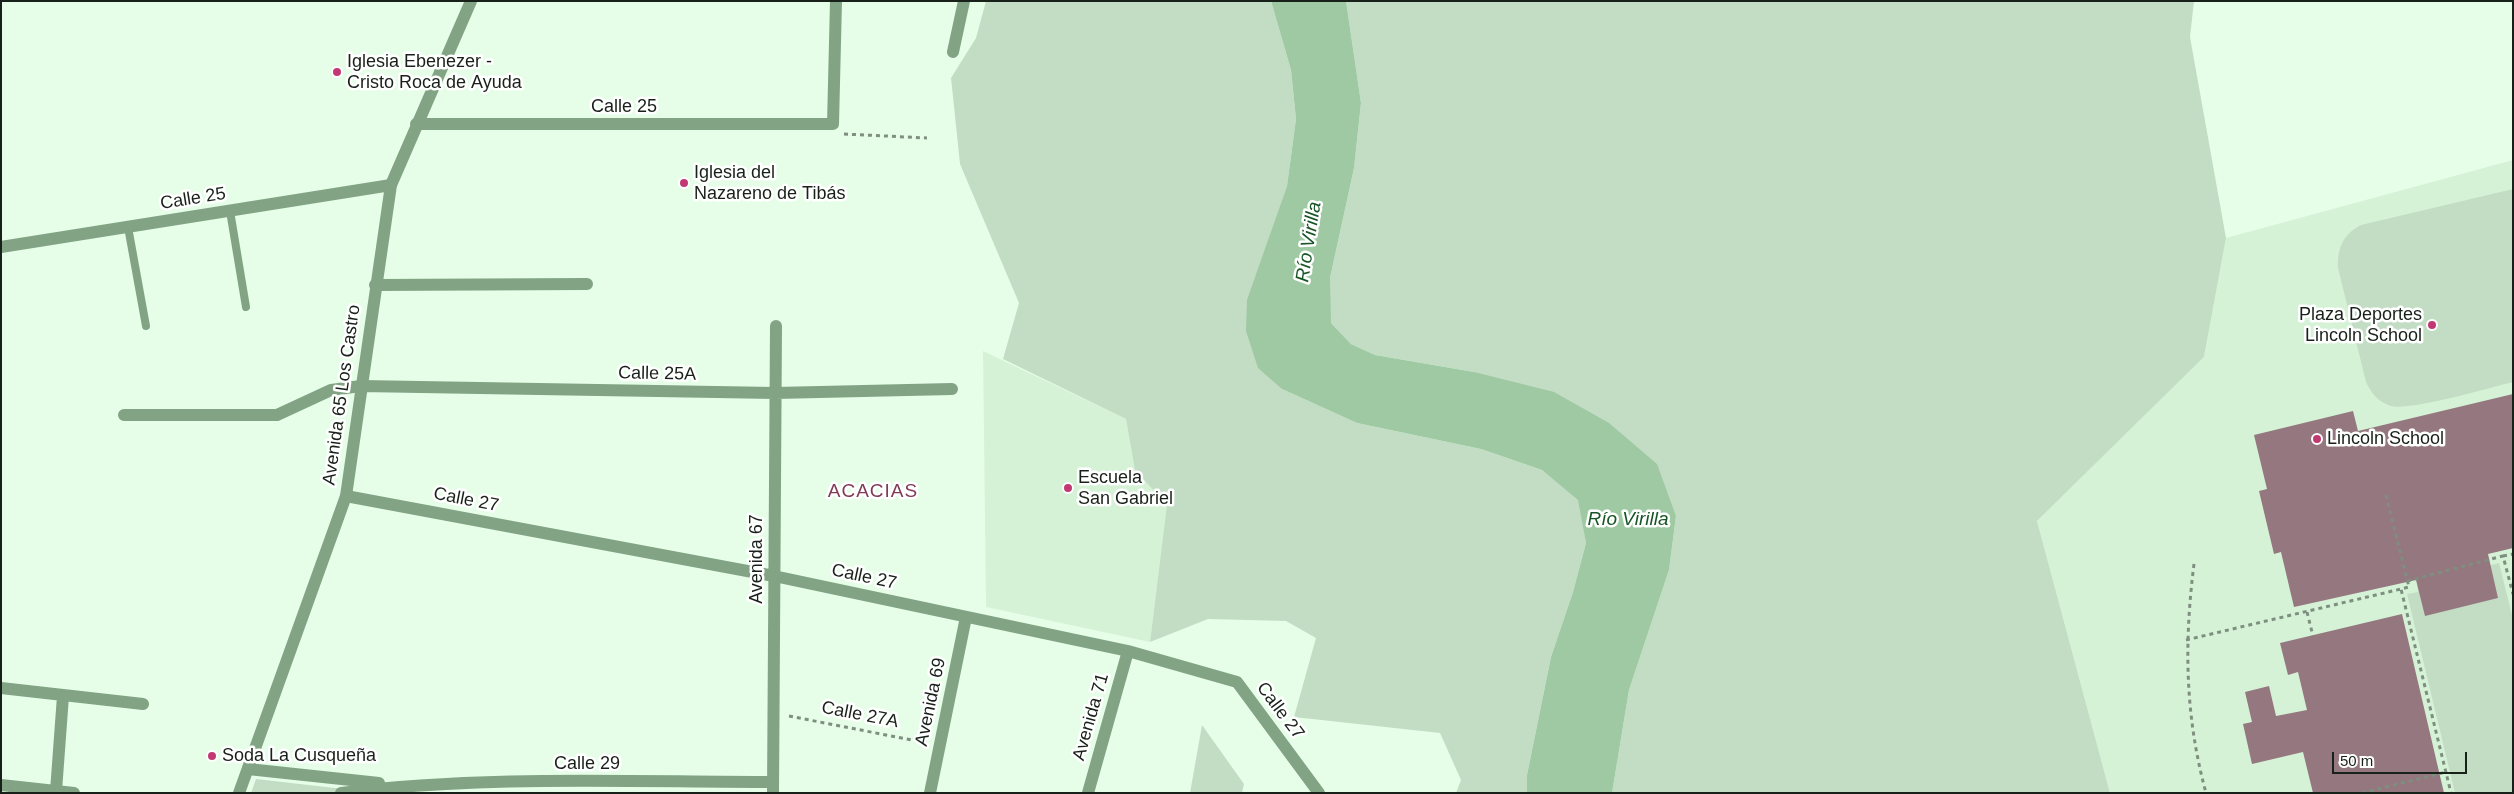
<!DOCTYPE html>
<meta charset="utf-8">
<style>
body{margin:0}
#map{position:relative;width:2514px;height:794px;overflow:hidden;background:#e6fee8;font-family:Arial,sans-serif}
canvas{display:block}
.frame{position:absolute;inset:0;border:2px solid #182119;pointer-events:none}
.scale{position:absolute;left:2332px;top:752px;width:135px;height:22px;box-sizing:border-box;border:2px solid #182119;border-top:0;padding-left:6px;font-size:15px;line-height:18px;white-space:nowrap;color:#182119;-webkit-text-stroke:4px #fff;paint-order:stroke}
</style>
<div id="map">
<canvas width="2514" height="794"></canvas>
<div class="frame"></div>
<div class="scale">50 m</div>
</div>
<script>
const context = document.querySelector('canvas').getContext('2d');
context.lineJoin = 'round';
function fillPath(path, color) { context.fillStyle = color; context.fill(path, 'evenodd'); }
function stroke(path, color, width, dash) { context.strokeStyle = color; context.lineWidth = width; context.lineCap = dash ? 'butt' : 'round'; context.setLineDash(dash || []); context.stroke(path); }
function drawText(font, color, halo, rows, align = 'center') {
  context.font = font + ' Arial,sans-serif'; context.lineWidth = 5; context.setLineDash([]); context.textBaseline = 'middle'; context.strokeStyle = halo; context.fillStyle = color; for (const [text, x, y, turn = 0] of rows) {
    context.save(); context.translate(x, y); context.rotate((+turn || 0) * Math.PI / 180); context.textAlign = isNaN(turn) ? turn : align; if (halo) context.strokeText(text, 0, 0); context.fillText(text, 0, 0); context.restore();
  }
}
const built = new Path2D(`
 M2513,160V793H2110L2037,521L2204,357L2226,238Z
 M983,351L1126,419L1135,471L1167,504L1150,642L986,607Z`);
const green = new Path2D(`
 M986,1H1271L1291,70L1296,119L1287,186L1269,239L1282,389L1357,423L1481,449L1542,470L1579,500L1586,543L1573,592L1551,657L1527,775V793H1456L1461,780L1440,733L1294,717L1316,638L1286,621L1208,619L1150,642L1167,504L1135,471L1126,419L1003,359L1019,303L960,164L951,78L976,38Z
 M1346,1H2194L2190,37L2226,238L2204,357L2037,521L2110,793H1612L1629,690L1669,570L1676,516L1474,372L1375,355L1351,344L1330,322V278L1354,168L1361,103Z
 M2513,189V382C2488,388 2411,411 2391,406C2378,402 2371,393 2366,382L2338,268C2337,249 2343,234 2361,225Z
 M2499,563L2513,619V793H2455L2407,594L2418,592L2417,584Z
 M1202,725L1244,784L1242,793H1190Z
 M256,779L379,793H251Z`);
const water = new Path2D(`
 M1271,1H1346L1361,103L1354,168L1330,278L1331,323L1351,344L1375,355L1474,372L1554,392L1609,423L1657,464L1676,516L1669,570L1629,690L1612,793H1527V775L1551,657L1573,592L1586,543L1578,500L1542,470L1481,449L1357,423L1282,389L1258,368L1246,331L1247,300L1287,186L1296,119L1291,70Z`);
const building = new Path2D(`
 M2513,394V548L2488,554L2498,598L2425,616L2416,580L2294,607L2281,552L2274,554L2259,491L2267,489L2254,435L2353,411L2358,431Z
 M2402,614L2444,793H2313L2303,752L2252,764L2243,724L2252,722L2245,692L2269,686L2276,716L2307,710L2298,672L2288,675L2280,643Z`);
const path = new Path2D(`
 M844,134L927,138
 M2386,495L2409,587L2401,589L2451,793
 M2503,556L2513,554
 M2194,564C2184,643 2185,716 2206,793
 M2407,581L2503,556L2513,594
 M2307,612L2313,636
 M2186,640L2401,589
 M789,716L927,743
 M2362,793L2446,772`);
const service = new Path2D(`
 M230,211L246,307
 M128,227L146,326`);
const minor = new Path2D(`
 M953,52L964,1
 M416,124H833L836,1
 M1,247L391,185
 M375,285L587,284
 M124,415H277L331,390L361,386L775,393L952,389
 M346,496L774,576L1128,651L1237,682L1319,793
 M1,688L143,704
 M248,769L379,783
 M1,785L74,793
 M56,791L63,696
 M341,793C484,775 630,782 773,782
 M773,793L776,326
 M930,793L966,617
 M1088,793L1128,651`);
const tertiary = new Path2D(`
 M239,793L346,496L391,185L471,1`);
const markers = [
 [337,72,5,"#c23872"],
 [684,183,5,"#c23872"],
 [2432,325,5,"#c23872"],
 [2317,439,5,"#c23872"],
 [1068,488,5,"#c23872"],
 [212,756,5,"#c23872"]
];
const poiNames = [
 ["Iglesia Ebenezer -",347,62],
 ["Cristo Roca de Ayuda",347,83],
 ["Iglesia del",694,173],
 ["Nazareno de Tibás",694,194],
 ["Plaza Deportes",2422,315,"right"],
 ["Lincoln School",2422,336,"right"],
 ["Lincoln School",2327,439],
 ["Escuela",1078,478],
 ["San Gabriel",1078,499],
 ["Soda La Cusqueña",222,756]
];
const streetNames = [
 ["Calle 25",624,107],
 ["Calle 25",193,199,-9],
 ["Calle 25A",657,374,1],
 ["Avenida 65 Los Castro",342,395,-82],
 ["Calle 27",466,500,11],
 ["Avenida 67",757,559,-90],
 ["Calle 27",864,577,12],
 ["Avenida 69",931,702,-78],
 ["Calle 27",1280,711,53],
 ["Calle 27A",860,715,11],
 ["Avenida 71",1091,717,-74],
 ["Calle 29",587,764]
];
const waterNames = [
 ["Río Virilla",1309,242,-81],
 ["Río Virilla",1628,520]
];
const neighbourhoodNames = [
 ["ACACIAS",873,492]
];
fillPath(built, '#d5f2d7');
fillPath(green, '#c3ddc5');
fillPath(water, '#9fc9a3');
fillPath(building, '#94777f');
stroke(path, '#7e8f80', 3, [4, 4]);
stroke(service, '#82a485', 8);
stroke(minor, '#82a485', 12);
stroke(tertiary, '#82a485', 12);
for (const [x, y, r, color] of markers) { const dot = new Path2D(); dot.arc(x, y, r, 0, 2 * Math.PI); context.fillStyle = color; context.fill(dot); stroke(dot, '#fff', 2); }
drawText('18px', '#182119', '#fff', poiNames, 'left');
drawText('18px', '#182119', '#fff', streetNames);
drawText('italic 19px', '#185525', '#fff', waterNames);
context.letterSpacing = '1px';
drawText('19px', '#813b54', '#fff', neighbourhoodNames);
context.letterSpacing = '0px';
</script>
